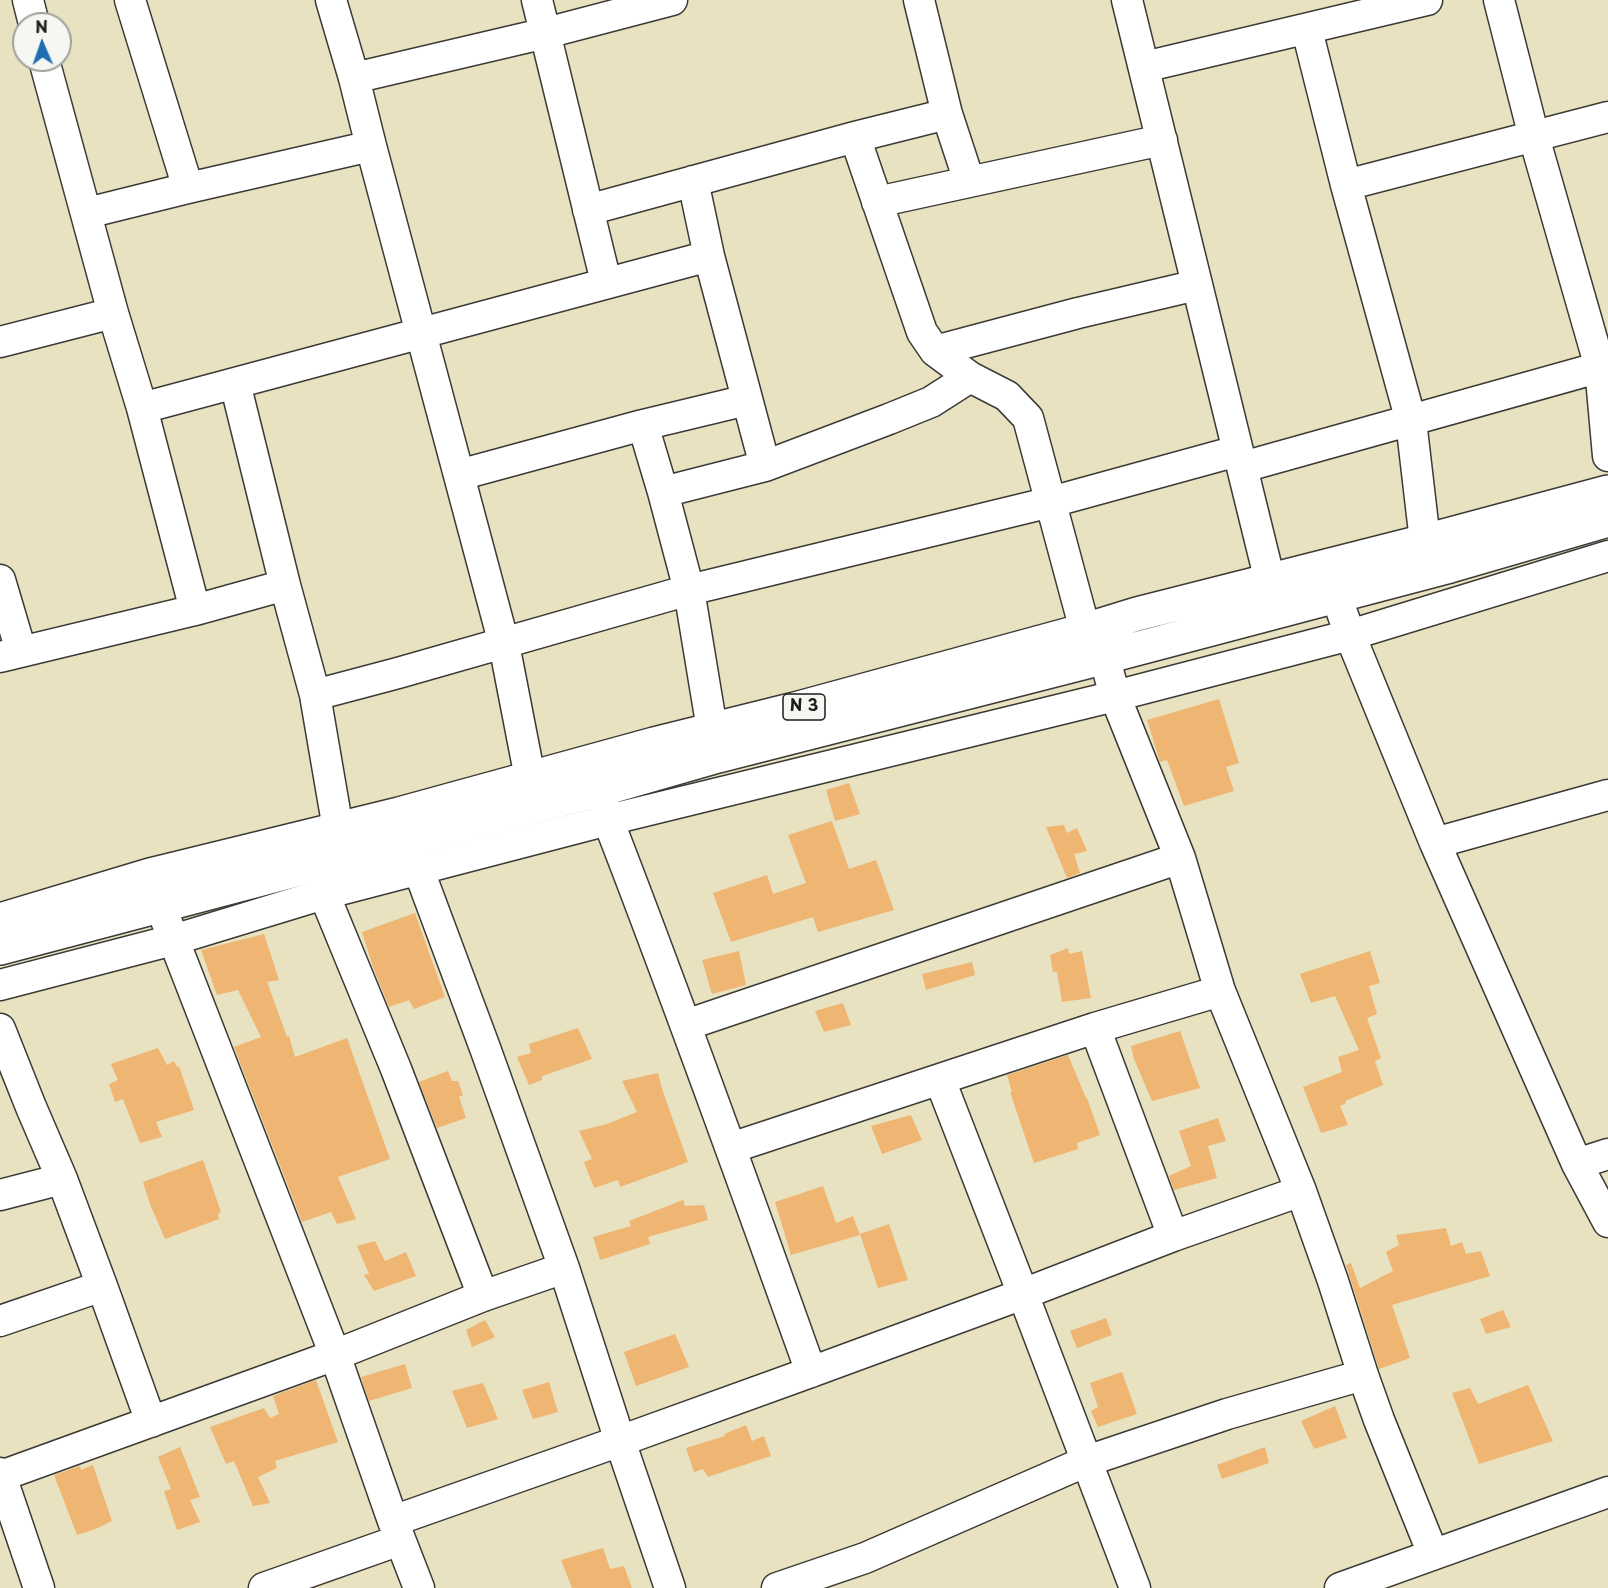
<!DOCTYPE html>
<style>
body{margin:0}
#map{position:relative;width:1608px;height:1588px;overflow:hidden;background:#e8e2c1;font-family:"Playpen Sans",sans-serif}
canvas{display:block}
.north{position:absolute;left:12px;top:12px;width:60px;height:60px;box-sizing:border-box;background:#f6f6f2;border:2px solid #9f9f9c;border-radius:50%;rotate:358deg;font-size:16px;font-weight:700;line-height:24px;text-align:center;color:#1c1c1c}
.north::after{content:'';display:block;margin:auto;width:21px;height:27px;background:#1f6fb2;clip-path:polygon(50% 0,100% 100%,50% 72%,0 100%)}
</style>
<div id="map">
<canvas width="1608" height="1588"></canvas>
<div class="north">N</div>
</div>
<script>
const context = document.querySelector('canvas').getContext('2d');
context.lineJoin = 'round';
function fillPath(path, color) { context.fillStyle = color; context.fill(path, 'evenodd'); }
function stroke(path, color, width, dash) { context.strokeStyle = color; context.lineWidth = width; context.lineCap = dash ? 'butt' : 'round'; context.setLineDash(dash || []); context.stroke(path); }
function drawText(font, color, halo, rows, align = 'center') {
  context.font = font + ' "Playpen Sans",sans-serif'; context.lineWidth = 4.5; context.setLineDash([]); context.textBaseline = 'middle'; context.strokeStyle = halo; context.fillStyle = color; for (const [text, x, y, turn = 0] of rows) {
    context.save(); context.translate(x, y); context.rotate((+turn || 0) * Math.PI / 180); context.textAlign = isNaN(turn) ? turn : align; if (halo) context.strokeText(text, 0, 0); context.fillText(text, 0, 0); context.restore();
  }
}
const building = new Path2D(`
 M1219,699L1239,763L1226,767L1234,791L1184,806L1167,760L1160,762L1147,720Z
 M849,783L860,814L835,821L826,790Z
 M832,821L849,869L876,860L894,910L818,932L813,917L731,942L713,893L767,875L773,894L806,883L788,835Z
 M1064,825L1067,833L1077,828L1087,851L1074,854L1080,873L1067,878L1046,827Z
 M415,913L445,997L414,1009L409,1000L389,1007L373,967L362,932Z
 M264,934L279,980L267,982L287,1037L289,1036L295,1057L347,1038L390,1159L338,1177L356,1219L337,1224L331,1212L302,1222L234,1047L261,1037L238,990L217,995L201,950Z
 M1068,948L1069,954L1082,951L1091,998L1062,1002L1057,972H1053L1050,955Z
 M739,951L746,985L712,994L702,960Z
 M1370,951L1380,983L1369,986L1377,1014L1367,1018L1381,1058L1375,1061L1383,1085L1345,1101L1346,1103L1340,1106L1348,1125L1321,1133L1303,1087L1342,1072L1338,1057L1359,1050L1335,996L1311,1003L1300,974Z
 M972,962L975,975L926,990L922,974Z
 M843,1003L851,1025L824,1032L815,1011Z
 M578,1028L592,1059L542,1076V1080L529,1085L517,1057L531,1053L529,1044Z
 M1180,1031L1200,1088L1152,1101L1134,1059L1131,1046Z
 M158,1048L167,1065L174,1061L177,1067L179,1066L194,1110L156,1122L162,1137L140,1143L123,1099L115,1102L109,1084L118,1080L111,1064Z
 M1068,1055L1086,1098H1087L1100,1135L1077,1143L1078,1149L1034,1163L1010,1092H1012L1007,1075Z
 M448,1071L452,1081H458L463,1095L459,1097L466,1118L437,1128L419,1082Z
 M658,1073L663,1092L688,1162L620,1187L618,1180L594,1188L584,1162L592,1159L579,1131L607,1124L637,1112L622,1081Z
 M911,1115L922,1140L882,1154L871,1126Z
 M1218,1118L1226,1141L1208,1146L1217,1178L1174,1190L1169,1176L1191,1166L1179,1131Z
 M203,1160L221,1212L218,1214L219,1219L165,1239L150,1204L143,1182Z
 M823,1186L836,1223L853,1216L860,1235L791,1255L775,1202Z
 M683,1200L685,1206L704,1205L708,1220L648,1237L650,1244L600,1260L593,1237L631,1226L629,1221Z
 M889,1224L908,1280L878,1288L860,1234Z
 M1446,1228L1451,1246L1462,1242L1466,1254L1481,1251L1490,1276L1392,1305L1410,1358L1379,1369L1346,1265L1351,1263L1360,1288L1393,1271L1386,1252L1399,1245L1396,1235Z
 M375,1241L385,1261L406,1252L416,1276L374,1291L364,1275L369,1274L357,1246Z
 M1503,1310L1511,1327L1486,1334L1480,1319Z
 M1106,1318L1112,1335L1077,1348L1070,1331Z
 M485,1320L495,1337L472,1347L466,1330Z
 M675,1334L689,1367L636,1386L624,1352Z
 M405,1364L412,1388L369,1401L361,1377Z
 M1122,1372L1137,1414L1098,1427L1091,1411L1098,1407L1090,1383Z
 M316,1380L338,1442L275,1461L277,1468L258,1477L270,1503L253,1506L234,1461L226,1464L210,1427L264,1408L270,1418L279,1414L273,1396Z
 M549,1382L558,1412L533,1419L522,1390Z
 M483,1383L498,1419L467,1428L452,1391Z
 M1528,1385L1553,1441L1479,1464L1452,1393L1470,1388L1478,1404Z
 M1335,1406L1347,1438L1314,1449L1301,1421Z
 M746,1425L752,1441L764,1436L771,1456L708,1477L703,1469L694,1472L686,1448L725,1436L724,1434Z
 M180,1447L200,1497L190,1500L200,1522L177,1530L164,1491L171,1489L158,1457Z
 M1265,1447L1269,1463L1222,1479L1217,1465Z
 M93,1465L112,1521L98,1528L77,1535L54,1475L80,1466L81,1470Z
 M603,1548L610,1569L624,1566L632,1588H572L561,1560Z`);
const minor = new Path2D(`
 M28,0L34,24
 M130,0L188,188
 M331,0L354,78L371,146L504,644L530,778
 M537,0L606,282
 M919,0L947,114L969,181
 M1127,0L1270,581
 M1499,0L1534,137L1600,367L1608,456
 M1307,30L1346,185L1411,421L1425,541
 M44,60L113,313L142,408L195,610
 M1144,67L1427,0
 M354,78L546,33L672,0
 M855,137L922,332L935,351L970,377L1007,396L1028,418L1085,630
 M693,181L709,256L765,466
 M1346,185L1608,117
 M877,202L1162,140
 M588,210L855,137L947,114
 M87,213L188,188L371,146
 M0,342L113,313
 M935,351L1078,313L1197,285
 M235,383L285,585L315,695L338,829
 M142,408L709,256
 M643,425L663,492L689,590L712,729
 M1243,467L1608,365
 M459,475L643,425L747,400
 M663,492L765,466L889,419L931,402L970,377
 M1328,573L1350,635L1435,843L1577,1164L1608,1222
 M0,580L21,651
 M1104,656L1115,696L1180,858L1220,991L1301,1191L1333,1281L1363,1375L1379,1420L1433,1554
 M0,657L195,610L285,585
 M315,695L398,673L689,590L1051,502L1237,451
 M603,802L608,820C679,1003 745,1187 811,1372
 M1435,843L1608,795
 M412,852L485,1048L564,1268L620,1441L670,1588
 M324,894L396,1069L483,1296
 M166,920L335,1355L393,1521L419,1588
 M0,985L173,940L324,894L608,820L1115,696L1350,635L1608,556
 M686,1025L1180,858
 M1095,1028L1173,1236
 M0,1029L31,1107L62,1179L102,1286L151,1422
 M940,1080L1023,1294L1135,1588
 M731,1148L1095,1028L1220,991
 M1577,1164L1608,1154
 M0,1195L62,1179
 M0,1321L102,1286
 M0,1473L39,1588
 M1,1476L335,1355L483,1296L564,1268
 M393,1521L620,1441L811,1372L1023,1294L1173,1236L1301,1191
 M264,1588L400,1540
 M777,1588L865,1558L1087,1461L1227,1414L1363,1375
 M1340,1588L1608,1492`);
const major = new Path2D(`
 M0,920L150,875L399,814L654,744L795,709L1085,630L1137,614L1425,541L1608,492
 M0,948L599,790L718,756L1094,660L1336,596L1450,566L1608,520`);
const shields = [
 [804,707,42]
];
const shieldNames = [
 ["N 3",804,707]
];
fillPath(building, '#efb572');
stroke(minor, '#3b3a35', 33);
stroke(major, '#3b3a35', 36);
stroke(minor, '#fff', 30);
stroke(major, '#fff', 33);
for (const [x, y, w] of shields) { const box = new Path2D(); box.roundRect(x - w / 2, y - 13, w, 26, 4.5); context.fillStyle = '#f6f6f2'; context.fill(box); stroke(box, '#1c1c1c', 1.5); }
drawText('bold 16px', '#1c1c1c', null, shieldNames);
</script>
